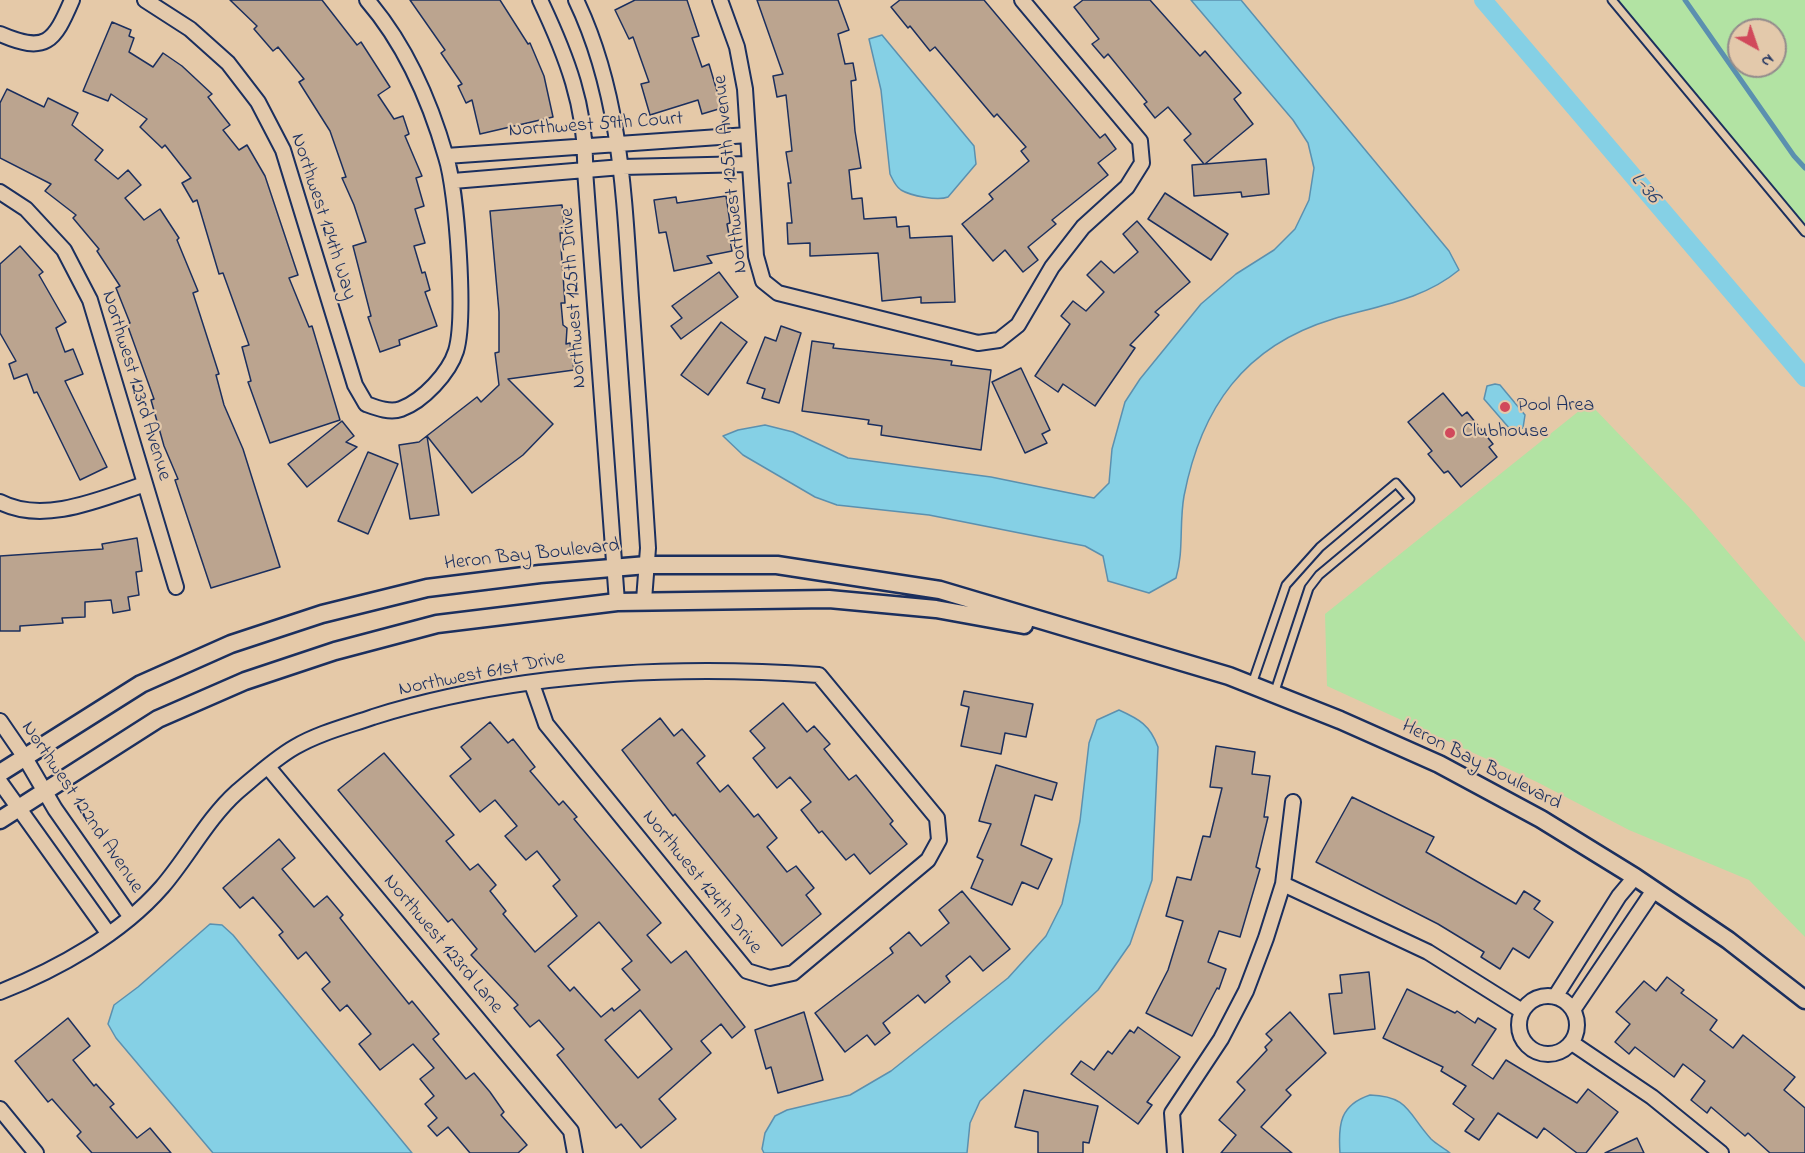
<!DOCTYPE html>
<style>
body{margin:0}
#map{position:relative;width:1805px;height:1153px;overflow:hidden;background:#e5c9a8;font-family:"Indie Flower",sans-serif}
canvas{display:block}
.north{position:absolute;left:1727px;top:18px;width:60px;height:60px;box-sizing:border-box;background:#e3c9ab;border:2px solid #938b8c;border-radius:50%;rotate:140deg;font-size:16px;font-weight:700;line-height:24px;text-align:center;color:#1b2f5e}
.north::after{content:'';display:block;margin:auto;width:21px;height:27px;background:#d1495b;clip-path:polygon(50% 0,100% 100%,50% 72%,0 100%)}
</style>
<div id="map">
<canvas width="1805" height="1153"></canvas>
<div class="north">N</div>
</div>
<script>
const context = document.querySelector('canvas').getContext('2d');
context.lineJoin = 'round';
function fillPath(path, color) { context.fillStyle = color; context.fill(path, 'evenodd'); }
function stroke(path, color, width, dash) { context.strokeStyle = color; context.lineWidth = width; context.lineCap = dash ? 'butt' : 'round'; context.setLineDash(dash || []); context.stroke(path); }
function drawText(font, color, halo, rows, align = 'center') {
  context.font = font + ' "Indie Flower",sans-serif'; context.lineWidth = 4.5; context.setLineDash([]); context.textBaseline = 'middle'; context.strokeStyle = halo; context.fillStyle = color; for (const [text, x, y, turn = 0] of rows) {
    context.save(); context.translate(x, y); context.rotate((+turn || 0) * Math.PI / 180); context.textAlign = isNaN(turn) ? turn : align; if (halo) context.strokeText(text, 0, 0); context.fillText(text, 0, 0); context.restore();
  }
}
const green = new Path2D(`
 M1612,0H1805V232ZM1739,30H1775V66H1739Z
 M1589,403L1691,509L1805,642V937L1749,880L1629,830L1537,782L1327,686L1325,614Z`);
const water = new Path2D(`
 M1191,0H1241L1449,251L1459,270C1423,300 1377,306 1333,319C1244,346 1201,408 1184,496C1179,524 1184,551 1176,578L1149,593L1108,581L1103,556L1085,546L929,515L837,505L815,497L743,455L723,436L738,430L765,425L793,432L848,458L991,477L1094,498L1109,483L1112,449L1125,402L1140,379L1201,304L1236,274L1274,250L1295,229L1309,200L1314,168L1308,143L1293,120Z
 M882,35L974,146L976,164L948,197C938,201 911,196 901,190C895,186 893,180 890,174L881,90L869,39Z
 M1495,384L1500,385L1525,415L1523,428L1510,429L1484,399L1487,386Z
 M1119,710C1139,719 1150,725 1158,747L1152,880L1130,944L1098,990L980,1101L970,1123L967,1153H764L762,1149L765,1133L775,1116L787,1110L850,1095L891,1071L1008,978L1046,936L1062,904L1080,821L1089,743L1097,720Z
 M210,924L222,925L233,935L412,1153H213L116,1038L108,1024L114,1005L138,987Z
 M1370,1095C1409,1096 1408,1114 1431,1139C1436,1144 1444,1148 1450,1153H1340C1338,1124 1340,1105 1370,1095Z`);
const stream = new Path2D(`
 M1685,0L1794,156L1805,168`);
const canal = new Path2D(`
 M1483,0L1805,378`);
const building = new Path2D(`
 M230,0H322L357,45L361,42L390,87L378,95L394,119L403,116L409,134L405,136L422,176L416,178L424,206L415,209L425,243L414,246L422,273L425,272L430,290L425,292L437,326L399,340L400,345L380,352L368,317L371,316L353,246L366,242L354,205L342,178L346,177L330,131L299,82L304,79L278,47L273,51L254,29L257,26Z
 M410,0H500L528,44L530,43L544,76L553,117L480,134L472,100L466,103L458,86L462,84L441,53L445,50Z
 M635,0H687L699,36L692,38L702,67L709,64L722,108L702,114L698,100L650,115L641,84L649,82L633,37L629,39L615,10Z
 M757,0H838L849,30L838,34L845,64L853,63L856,80L851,81L855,131L861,168L849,170L852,199L862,198L864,219L896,217L897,227L909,226L910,238L952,236L955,302L921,303V297L882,301L878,253L810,256V243L788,244L787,223H792L788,183H791L786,152L792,151L786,95L777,97L773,76L783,74Z
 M900,0H984L1100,138L1105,134L1116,149L1098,163L1108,175L1052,220L1056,224L1028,247L1038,260L1023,272L1005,250L993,261L962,224L993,199L989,194L1029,161L1021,151L1026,147L997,114L994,117L935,47L930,51L910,26L908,28L891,7Z
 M1083,0H1150L1200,56L1205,51L1241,93L1234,99L1253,124L1205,164L1266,159L1269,194L1242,197L1241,192L1194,196L1192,165L1204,164L1184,140L1191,134L1168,107L1155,118L1144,104L1147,102L1108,54L1104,58L1092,44L1099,39L1074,7Z
 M112,22L131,30L129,36L134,38L129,52L153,67L163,53L182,66L212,94L208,97L230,125L223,130L239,150L247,145L265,176L298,275L289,278L309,327L312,326L340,420L270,443L248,382L251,381L242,347L249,345L223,273L219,274L197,200L193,202L182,183L191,178L165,145L162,148L140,127L147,119L111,94L108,101L83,91Z
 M7,89L44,107L48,98L78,113L72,125L103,150L95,160L118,179L128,170L141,185L125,198L144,220L160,209L179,238L177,240L198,291L193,293L219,374L216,375L224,405L243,449L280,567L211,588L175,480L178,479L164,446L151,400L154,399L127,324L130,323L116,288L120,286L97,251L99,249L73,218L76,215L45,191L51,184L0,158V103Z
 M1165,193L1228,234L1211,260L1148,219Z
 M726,196L730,223L727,224L732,251L707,256L712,263L674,271L666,232L659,233L654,200L676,197L677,203Z
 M562,205L565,233H560L565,303H561L563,325L567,328L566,344L570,343L574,370L508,379L553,424L523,455L472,493L427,436L439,515L410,519L399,445L419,442L477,397L481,402L499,385L495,353L499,352V312L490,211Z
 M1137,221L1190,282L1155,312L1159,315L1130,345L1135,348L1095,406L1063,384L1058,392L1035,376L1070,324L1061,316L1073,301L1086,311L1104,292L1087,275L1101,261L1114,273L1138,252L1123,234Z
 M20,246L43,272L39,275L66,322L56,328L65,352L73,349L83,374L65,381L107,467L80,480L37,392L34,393L27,374L14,379L9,364L16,361L0,333V264Z
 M719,272L738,297L681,339L671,326L682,318L672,306Z
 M721,322L747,342L708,395L681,375Z
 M781,326L801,333L779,403L762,398L765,389L747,383L765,337L776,341Z
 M812,341L834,344L833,348L936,359L952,361L951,365L991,370L981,450L881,435L882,426L868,424L869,420L802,411Z
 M1021,368L1050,430L1042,434L1047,443L1025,453L992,382Z
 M1443,393L1462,416L1467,412L1493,444L1489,447L1497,457L1461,487L1448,471L1444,473L1428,454L1432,451L1408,422Z
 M342,421L354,436L346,442L357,447L307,487L288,464Z
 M368,452L398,464L368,534L338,521Z
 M137,538L142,571L136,572L139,595L128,597L130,610L113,613L111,600L85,602V617L62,618L63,623L20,626V631H0V556L103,549L102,544Z
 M964,691L1033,704L1026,737L1005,733L1001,754L961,746L969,707L961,705Z
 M783,703L807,732L814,726L830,744L824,749L849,780L856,775L893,821L890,824L907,844L870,874L854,854L846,860L822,831L819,833L801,810L811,802L790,777L777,788L753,758L765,748L750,731Z
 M660,718L674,736L682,729L705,756L697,763L720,792L728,785L754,817L758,814L777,838L767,847L787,872L796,866L814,888L806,895L821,914L782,946L675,814L673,816L622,750Z
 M490,722L508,743L513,739L535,767L530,771L559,805L563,801L577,817L574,819L661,923L647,935L671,963L686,951L745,1027L732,1038L721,1024L701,1041L711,1053L659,1099L676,1119L641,1148L621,1124L616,1128L557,1055L564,1049L539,1020L530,1027L514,1008L518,1005L471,955L477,949L452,919L448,922L338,790L384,753L454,835L446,841L470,870L478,864L496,885L490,891L506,911L503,914L535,952L577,916L553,886L560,880L537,851L526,860L505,836L517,826L495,800L480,812L450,776L471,759L461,747ZM599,922L632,961L622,969L640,990L614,1011L612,1008L601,1017L574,987L570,991L548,966ZM640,1010L672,1049L638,1078L605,1040Z
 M1216,746L1255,752L1252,774L1270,776L1264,817H1268L1256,867L1260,869L1240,937L1219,931L1208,962L1226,969L1219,989L1217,988L1192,1036L1146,1013L1168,970L1183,921L1166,916L1177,877L1191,880L1203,836L1210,837L1222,788L1210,787Z
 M996,765L1057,783L1052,800L1035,795L1021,845L1052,859L1038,889L1022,882L1012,905L971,888L983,860L977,857L991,824L979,821Z
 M1352,797L1434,837L1426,852L1516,904L1524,891L1540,901L1534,909L1553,922L1529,958L1513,948L1500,969L1481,957L1484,952L1438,924L1316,862Z
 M279,839L295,858L282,869L314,907L327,896L343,915L340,918L367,952L409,1004L412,1001L439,1034L433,1039L466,1079L474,1073L490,1092L504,1112L501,1115L527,1145L518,1153H470L448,1127L437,1136L428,1126L437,1118L425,1104L434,1096L420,1079L434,1068L413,1044L380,1070L359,1044L371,1034L347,1005L340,1011L322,989L330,982L306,952L298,959L279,935L283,932L253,897L240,908L223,888Z
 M962,891L1010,949L983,971L970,956L946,976L950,982L925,1003L918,995L883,1023L890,1033L875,1045L867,1035L845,1052L815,1013L893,953L890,948L909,932L921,946L949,923L939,910Z
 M1369,972L1375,1029L1334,1034L1329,994L1342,993L1340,975Z
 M1667,977L1684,990L1681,993L1717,1020L1710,1030L1733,1048L1743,1035L1795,1077L1784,1090L1805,1108V1153H1770L1748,1133L1745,1136L1711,1107L1707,1113L1691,1100L1705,1081L1683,1064L1674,1077L1635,1047L1629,1054L1615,1042L1630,1024L1616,1012L1644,981L1656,991Z
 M1407,989L1455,1013L1457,1011L1475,1023L1478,1018L1496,1029L1472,1065L1493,1079L1506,1060L1577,1103L1588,1089L1618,1112L1586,1153H1577L1544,1128L1537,1138L1498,1113L1479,1140L1465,1131L1474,1119L1453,1104L1466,1086L1441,1071L1443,1067L1383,1038Z
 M804,1012L823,1080L778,1093L771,1067L766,1069L755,1030Z
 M1290,1012L1326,1053L1286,1090L1291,1095L1261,1127L1292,1153H1221L1236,1135L1219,1120L1245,1090L1237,1082L1267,1050L1265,1047L1272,1040L1266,1034Z
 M68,1018L90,1046L73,1060L94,1086L96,1084L114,1104L110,1107L137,1138L150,1128L171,1153H92L77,1136L81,1132L52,1099L48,1102L15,1061Z
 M1138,1027L1180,1057L1147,1102L1152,1105L1138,1124L1071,1074L1081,1061L1094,1070L1108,1051L1112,1054L1130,1030L1134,1033Z
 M1024,1090L1098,1106L1089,1143L1083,1142V1153H1038V1132L1015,1127Z
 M1637,1138L1644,1153H1605Z`);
const service = new Path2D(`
 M1612,0L1805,232
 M1252,684L1286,585L1320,547L1396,483L1410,499L1319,575L1309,588L1274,694`);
const minor = new Path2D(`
 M145,0L190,29L228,63L258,102L283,150L355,385L366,404C377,408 390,413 401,409C423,401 449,373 456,351C466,318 457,191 446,157C430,101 405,44 367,0
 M540,0C566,55 587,108 585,170L617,602
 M576,0C621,94 624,196 631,298C637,381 643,465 648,548L644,600
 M720,0L737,47L745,89L756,256L763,281L778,293L978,343L999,340L1018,325L1052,267L1083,227L1127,187L1142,163L1140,141L1022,0
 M0,34C46,54 54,42 72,0
 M446,156L748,135
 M453,181L622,167L750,164
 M0,192L26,209L64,250L90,300L176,587
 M0,502C44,525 103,498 145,484
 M0,721L24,756L55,809L130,916
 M268,767L571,1131L575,1153
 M0,782L108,933
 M1283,884L1428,952L1522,1011
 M0,992C58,969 121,934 162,887C188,857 207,819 237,792C255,777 274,759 295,747C319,733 347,726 373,717C517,672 670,665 819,675L937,818L939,840L928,860L793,973L770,978L747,971L546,724L532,684
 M1519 1025a29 29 0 1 1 58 0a29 29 0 1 1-58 0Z
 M1555,997L1619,896L1635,877
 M1573,1010L1654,890
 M1572,1043L1652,1097L1721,1153
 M0,1109L36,1153
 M1175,1153L1172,1113L1221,1039L1246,991L1266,938L1283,884L1293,802`);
const tertiary = new Path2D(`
 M0,773L141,684L231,644L322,614L427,588L540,574L647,565H777L940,590L1229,676L1340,720L1439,764L1541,819L1635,877L1728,940L1805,1000
 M0,820L158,719L245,681L335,651L437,624L617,602L829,599L936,609L1024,625`);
const markers = [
 [1505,407,6,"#d1495b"],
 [1450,433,6,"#d1495b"]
];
const streetNames = [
 ["Northwest 59th Court",596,126,-4],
 ["Northwest 125th Avenue",732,174,-96],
 ["Northwest 124th Way",322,217,72],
 ["Northwest 125th Drive",575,298,-94],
 ["Northwest 123rd Avenue",135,386,73],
 ["Heron Bay Boulevard",532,556,-6],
 ["Northwest 61st Drive",482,675,-11],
 ["Heron Bay Boulevard",1481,766,27],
 ["Northwest 122nd Avenue",81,808,56],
 ["Northwest 124th Drive",701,883,51],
 ["Northwest 123rd Lane",442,945,50]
];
const poiNames = [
 ["Pool Area",1517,407],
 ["Clubhouse",1462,433]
];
const waterNames = [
 ["L-36",1644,189,50]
];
fillPath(green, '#b2e3a3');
fillPath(water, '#85d0e5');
stroke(water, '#5b90af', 1.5);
stroke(stream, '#5b90af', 5);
stroke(canal, '#85d0e5', 18);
fillPath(building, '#bba48f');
stroke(building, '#1b2f5e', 1.5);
stroke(service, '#1b2f5e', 11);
stroke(minor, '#1b2f5e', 18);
stroke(tertiary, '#1b2f5e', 21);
stroke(service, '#e3c9ab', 7);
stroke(minor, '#e3c9ab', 14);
stroke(tertiary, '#e3c9ab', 16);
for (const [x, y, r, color] of markers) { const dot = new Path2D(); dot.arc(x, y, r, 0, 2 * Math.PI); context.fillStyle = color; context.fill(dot); stroke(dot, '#e3c9ab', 2); }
drawText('20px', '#1b2f5e', '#e3c9ab', streetNames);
drawText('20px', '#1b2f5e', '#e3c9ab', poiNames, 'left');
drawText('italic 21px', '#263f6c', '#e3c9ab', waterNames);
</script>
